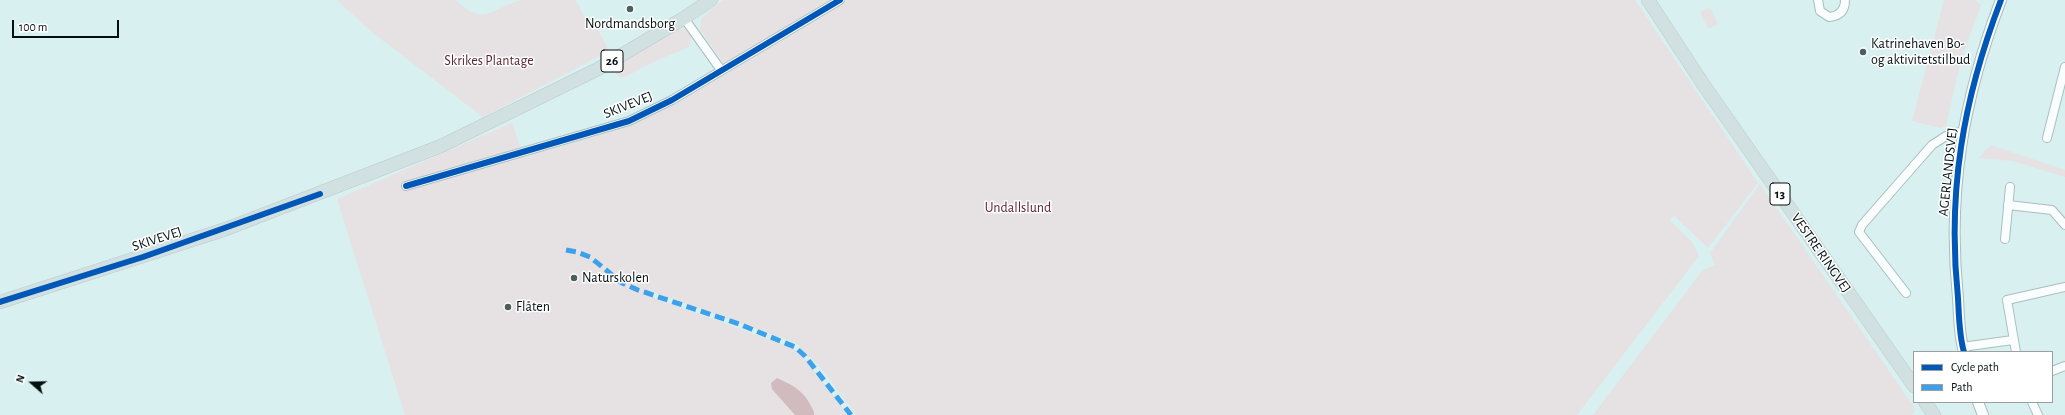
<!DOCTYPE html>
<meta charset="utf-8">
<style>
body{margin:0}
#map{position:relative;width:2065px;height:415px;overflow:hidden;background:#d8f0f0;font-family:"Alegreya Sans",sans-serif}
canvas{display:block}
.legend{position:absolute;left:1913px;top:351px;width:140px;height:52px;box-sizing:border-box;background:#fff;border:1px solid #9a9f9f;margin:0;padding:5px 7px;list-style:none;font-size:12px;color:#020f0f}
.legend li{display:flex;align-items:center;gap:8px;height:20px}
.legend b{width:20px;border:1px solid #9a9f9f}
.north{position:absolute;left:12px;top:363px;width:40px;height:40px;-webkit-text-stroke:3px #fff;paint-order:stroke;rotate:290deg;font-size:11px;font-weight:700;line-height:16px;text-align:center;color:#020f0f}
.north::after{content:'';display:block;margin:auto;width:14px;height:18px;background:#020f0f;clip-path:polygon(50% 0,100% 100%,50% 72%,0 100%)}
.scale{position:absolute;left:12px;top:20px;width:107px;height:18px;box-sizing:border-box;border:2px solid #020f0f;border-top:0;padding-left:5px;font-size:12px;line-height:14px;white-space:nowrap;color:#020f0f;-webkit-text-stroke:3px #fff;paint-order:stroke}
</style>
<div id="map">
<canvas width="2065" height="415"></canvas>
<ul class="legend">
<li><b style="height:5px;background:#0057b8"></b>Cycle path</li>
<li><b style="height:5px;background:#3ca1ea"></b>Path</li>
</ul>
<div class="north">N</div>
<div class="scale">100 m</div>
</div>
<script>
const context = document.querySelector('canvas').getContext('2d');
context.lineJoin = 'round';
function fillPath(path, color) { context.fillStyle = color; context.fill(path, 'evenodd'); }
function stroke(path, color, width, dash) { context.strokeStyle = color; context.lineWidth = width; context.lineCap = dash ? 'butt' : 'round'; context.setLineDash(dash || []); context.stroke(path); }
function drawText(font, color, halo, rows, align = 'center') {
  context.font = font + ' "Alegreya Sans",sans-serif'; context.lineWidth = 3; context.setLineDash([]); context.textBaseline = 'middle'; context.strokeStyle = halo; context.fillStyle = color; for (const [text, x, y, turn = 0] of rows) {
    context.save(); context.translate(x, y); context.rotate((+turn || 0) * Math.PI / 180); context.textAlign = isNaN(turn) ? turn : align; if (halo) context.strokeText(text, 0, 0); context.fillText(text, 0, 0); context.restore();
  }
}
const green = new Path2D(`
 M337,0H456C485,29 493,6 523,0C538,0 560,0 576,0L585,18H592L609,51L483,117L373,33Z
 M723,0H830L724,64L700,29L701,19Z
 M848,0H1635L1758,183L1708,248L1674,216L1670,220L1630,182L1692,242L1699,256L1577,415H856L825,373L796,343L650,291L641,293L793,348L802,355L848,415H405L337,199L512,123L524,157L630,125L677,103Z
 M1944,0H1975L1981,5L1961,60L1946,126L1940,128L1912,121Z
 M1710,7L1718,24L1708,29L1700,12Z
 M684,28L692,34L689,47L653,62L623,78L618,76L612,69L614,65L679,29Z
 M1991,145L2065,170V177L2013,161L1978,158Z
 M1760,184L1916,410L1911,415H1593L1702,271L1715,265L1710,253Z`);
const water = new Path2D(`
 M777,378C798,388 804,391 814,412V415H795L772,389L771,383Z`);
const minor = new Path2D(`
 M1818,0L1820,11L1829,17C1840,16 1845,10 1845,0
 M684,18L721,70
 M2047,138L2065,67
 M406,186L629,121L672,100L840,0
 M2008,205L2052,210L2065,225
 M2005,239L2010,187
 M1906,293L1859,232L1862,225L1932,145L1946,136L1963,131
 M1962,347L2013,340
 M2016,352L2007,300L2065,287
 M2052,371L2065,366
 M2032,402L2038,415`);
const tertiary = new Path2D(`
 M1964,352C1959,335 1959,315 1958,298C1947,192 1963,99 2001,0
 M1978,402L1983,415`);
const primary = new Path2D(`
 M1648,0L1703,84L1914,386
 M0,302L226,229L441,146L598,69L684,18L711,0
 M1925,402L1934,415`);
const quiet = new Path2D(`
 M566,250L577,252L590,257L622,283L638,290L739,324L795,347L805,356L851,415`);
const cycleway = new Path2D(`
 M406,186L629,121L672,100L840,0
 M0,302L143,257L320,194
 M1964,352C1959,335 1959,315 1958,298C1947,192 1963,99 2001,0`);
const markers = [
 [630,9,4,"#4d5e5e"],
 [1863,52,4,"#4d5e5e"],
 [574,278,4,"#4d5e5e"],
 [508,307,4,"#4d5e5e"]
];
const shields = [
 [612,61,22],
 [1780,194,20]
];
const shieldNames = [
 ["26",612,61],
 ["13",1780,194]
];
const poiNames = [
 ["Nordmandsborg",630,24,"center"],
 ["Katrinehaven Bo-",1871,44],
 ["og aktivitetstilbud",1871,60],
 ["Naturskolen",582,278],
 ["Flåten",516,307]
];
const parkNames = [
 ["Skrikes Plantage",489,61],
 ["Undallslund",1018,208]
];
const streetNames = [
 ["SKIVEVEJ",628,105,-22],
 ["AGERLANDSVEJ",1948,172,-84],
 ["SKIVEVEJ",157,239,-18],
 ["VESTRE RINGVEJ",1821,253,55]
];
fillPath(green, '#e6e1e3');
fillPath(water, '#d2bbbe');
stroke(minor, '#abbebe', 10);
stroke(tertiary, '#abbebe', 12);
stroke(primary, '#bec9c9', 14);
stroke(minor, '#f9fdfd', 8);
stroke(tertiary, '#f9fdfd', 10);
stroke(primary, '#d1e1e1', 13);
stroke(quiet, '#3ca1ea', 5, [10, 5]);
stroke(cycleway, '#0057b8', 6);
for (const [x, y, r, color] of markers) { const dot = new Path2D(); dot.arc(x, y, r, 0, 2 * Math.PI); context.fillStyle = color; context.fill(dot); stroke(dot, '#fff', 1.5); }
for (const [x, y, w] of shields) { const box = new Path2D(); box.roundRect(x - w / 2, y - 11, w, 22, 3); context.fillStyle = '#fff'; context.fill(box); stroke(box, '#020f0f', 1); }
drawText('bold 13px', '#020f0f', null, shieldNames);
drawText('14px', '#020f0f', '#fff', poiNames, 'left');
drawText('14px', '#5e2631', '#fff', parkNames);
drawText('14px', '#020f0f', '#fff', streetNames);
</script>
